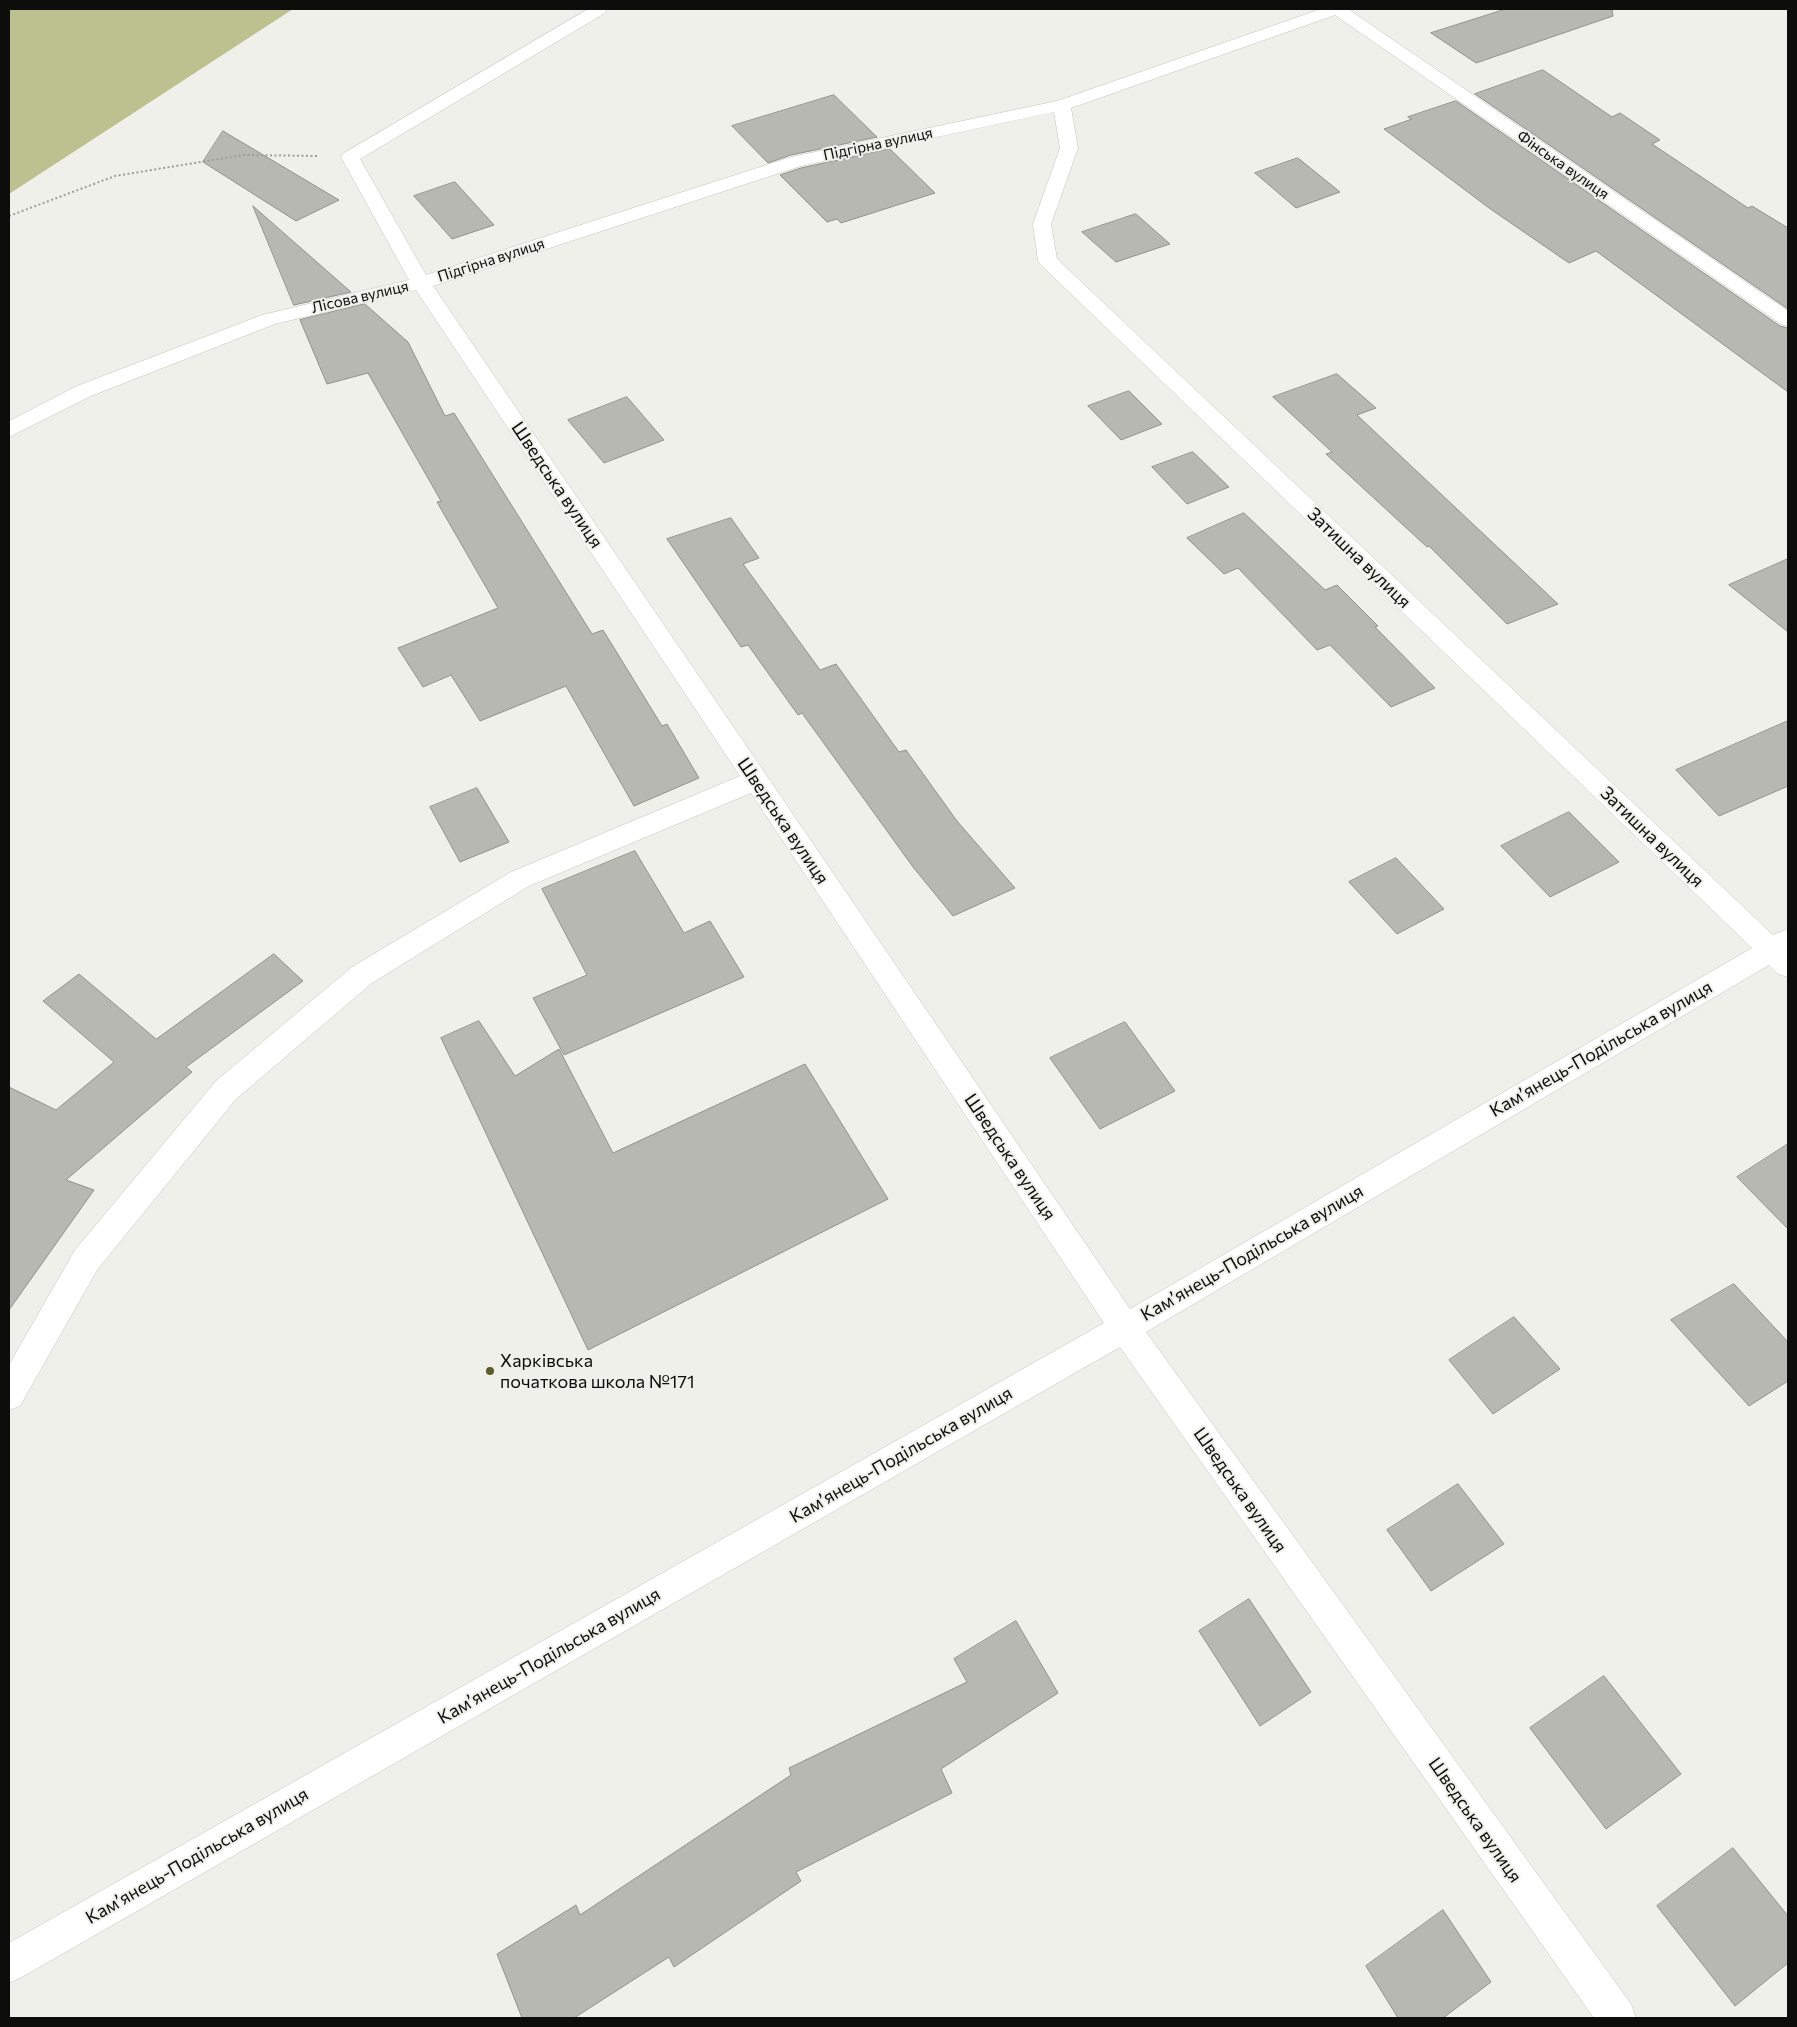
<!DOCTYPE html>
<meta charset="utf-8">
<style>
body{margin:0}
#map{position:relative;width:1797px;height:2027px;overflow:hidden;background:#f0f0ea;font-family:Commissioner,sans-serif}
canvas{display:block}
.frame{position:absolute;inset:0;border:10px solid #0d0e0c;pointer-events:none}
</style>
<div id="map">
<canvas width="1797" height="2027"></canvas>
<div class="frame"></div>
</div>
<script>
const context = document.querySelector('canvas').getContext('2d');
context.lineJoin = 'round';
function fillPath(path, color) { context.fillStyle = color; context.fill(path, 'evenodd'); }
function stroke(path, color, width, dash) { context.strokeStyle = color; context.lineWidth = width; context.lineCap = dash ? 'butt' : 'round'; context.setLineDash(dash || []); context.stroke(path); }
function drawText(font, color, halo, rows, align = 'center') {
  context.font = font + ' Commissioner,sans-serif'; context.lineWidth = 4; context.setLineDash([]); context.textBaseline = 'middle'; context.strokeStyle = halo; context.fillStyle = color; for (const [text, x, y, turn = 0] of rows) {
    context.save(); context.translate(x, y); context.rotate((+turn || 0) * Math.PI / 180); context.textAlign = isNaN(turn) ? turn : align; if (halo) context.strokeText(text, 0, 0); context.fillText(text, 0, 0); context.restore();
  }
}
const green = new Path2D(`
 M9,9H293L9,194Z`);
const building = new Path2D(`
 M1506,9H1612L1613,16L1476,63L1431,33Z
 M1543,70L1612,117L1620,113L1660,140L1652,144L1748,208L1752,206L1788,228V309L1475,94Z
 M834,95L877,137L791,155L768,163L732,126Z
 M1456,101L1780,326L1788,328V392L1596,251L1569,263L1489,208L1384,129L1412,119L1408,117Z
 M223,131L339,200L296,221L203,162Z
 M890,149L935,193L841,223L837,219L827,222L780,175L801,168Z
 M1298,158L1340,192L1296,208L1255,173Z
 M455,182L494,225L452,239L414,196Z
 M253,206L351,292L294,305Z
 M1136,214L1170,244L1116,262L1082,232Z
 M365,304L408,342L445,416L454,413L592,634L603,630L662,726L667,724L699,778L634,806L566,686L480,721L451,675L423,687L398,648L498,608L437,502L441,501L368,373L327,384L300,320Z
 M1337,374L1376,408L1357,415L1558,604L1507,624L1429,546L1427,547L1326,454L1332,452L1273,397Z
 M1129,391L1162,424L1121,440L1088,406Z
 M627,397L664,440L604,463L568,420Z
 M1193,452L1229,487L1187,504L1152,467Z
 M1244,513L1325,590L1337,585L1378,626L1375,627L1435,688L1391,707L1330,645L1317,650L1238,568L1224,574L1187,538Z
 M731,518L759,558L743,564L820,670L836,664L899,752L906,750L957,821L1015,888L953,916L913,867L802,713L798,715L748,645L741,647L667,539Z
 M1788,559V632L1729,585Z
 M1788,721V786L1719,816L1676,770Z
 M477,788L509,842L460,862L430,807Z
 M1569,812L1619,862L1550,897L1501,846Z
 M635,851L684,933L710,921L744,977L564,1055L533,998L587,975L542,889Z
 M1396,858L1444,909L1397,934L1349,882Z
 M274,954L303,981L186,1067L192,1072L66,1180L94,1190L9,1310V1087L56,1110L114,1062L43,1001L79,974L156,1039Z
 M479,1021L515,1076L559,1049L613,1153L805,1064L888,1199L588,1350L441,1038Z
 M1125,1022L1175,1091L1100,1129L1050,1058Z
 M1788,1144V1229L1737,1177Z
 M1734,1284L1788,1342V1381L1749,1406L1671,1320Z
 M1514,1317L1560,1369L1493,1414L1449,1360Z
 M1458,1484L1504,1544L1431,1591L1387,1530Z
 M1249,1599L1311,1692L1260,1726L1199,1631Z
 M1016,1621L1058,1693L941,1769L952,1793L796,1872L801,1881L674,1967L669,1957L574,2018H522L497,1954L576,1905L580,1915L791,1775L789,1768L967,1682L954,1659Z
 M1604,1676L1681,1774L1606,1829L1530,1728Z
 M1733,1848L1788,1916V1963L1735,2006L1657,1906Z
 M1443,1910L1491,1982L1443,2018H1398L1366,1966Z`);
const path = new Path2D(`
 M9,216L115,176L243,155L319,156`);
const minor = new Path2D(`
 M588,9H607L605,13L360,159L426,275L791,157L1057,101L1321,9H1348L1788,311V326L1781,324L1335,15L1071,108L1078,148L1051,224L1057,259L1773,935L1788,929V977L1778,974L1769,965L1146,1332L1631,2004L1636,2018H1594L1120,1347L22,1977L9,1983V1943L1104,1323L751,793L529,886L372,983L236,1099L97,1270L20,1406L9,1410V1365L75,1250L216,1081L352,967L511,872L740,776L416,290L275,324L91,396L9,437V421L77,386L262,315L409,280L341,157L344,153ZM1054,112L1060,148L1033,224L1038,261L1041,265L1752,948L1130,1309L433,286L801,166Z`);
const markers = [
 [490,1371,5,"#5b5c2a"]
];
const farStreetnames = [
 ["Підгірна вулиця",878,144,-12],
 ["Фінська вулиця",1563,165,35],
 ["Підгірна вулиця",491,260,-18],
 ["Лісова вулиця",360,297,-13]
];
const streetNames = [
 ["Шведська вулиця",557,485,56],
 ["Затишна вулиця",1359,558,44],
 ["Шведська вулиця",783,821,56],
 ["Затишна вулиця",1652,837,44],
 ["Кам’янець-Подільська вулиця",1601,1049,-30],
 ["Шведська вулиця",1010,1157,56],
 ["Кам’янець-Подільська вулиця",1252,1253,-30],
 ["Кам’янець-Подільська вулиця",901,1455,-30],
 ["Шведська вулиця",1240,1490,55],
 ["Кам’янець-Подільська вулиця",549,1656,-30],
 ["Шведська вулиця",1475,1820,55],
 ["Кам’янець-Подільська вулиця",197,1856,-30]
];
const poiNames = [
 ["Харківська",500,1361],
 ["початкова школа №171",500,1382]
];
fillPath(green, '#bdc08f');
fillPath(building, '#b8b8b2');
stroke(building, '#92928d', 1);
stroke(minor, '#c3c3bd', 1);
stroke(path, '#9d9e99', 2, [2, 2.5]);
fillPath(minor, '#fff');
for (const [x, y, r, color] of markers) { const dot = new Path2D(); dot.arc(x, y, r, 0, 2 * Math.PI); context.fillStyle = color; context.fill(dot); stroke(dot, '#f0f0ea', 2); }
drawText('15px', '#0d0e0c', '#f0f0ea', farStreetnames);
drawText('18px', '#0d0e0c', '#f0f0ea', streetNames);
drawText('18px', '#0d0e0c', '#f0f0ea', poiNames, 'left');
</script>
